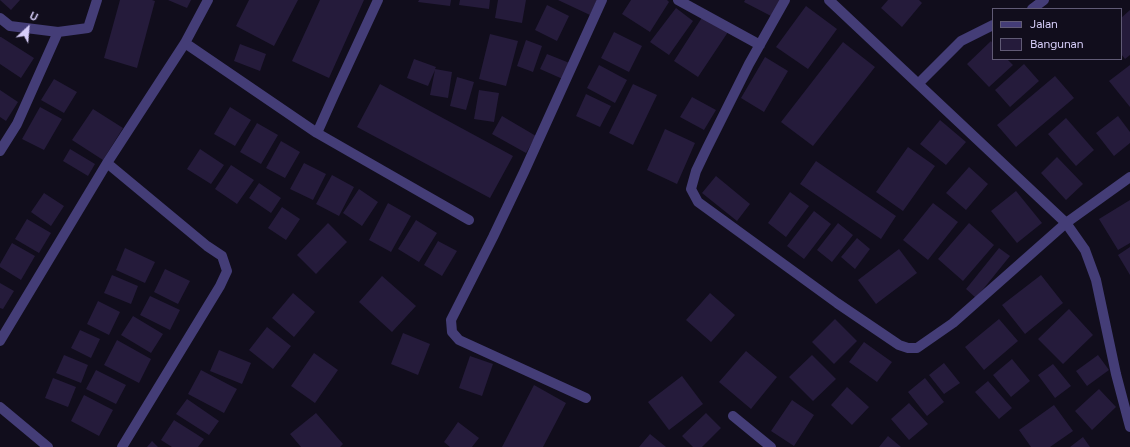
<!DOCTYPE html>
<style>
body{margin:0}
#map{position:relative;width:1130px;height:447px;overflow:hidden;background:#110d1c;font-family:Figtree,sans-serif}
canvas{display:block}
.legend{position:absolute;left:992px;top:8px;width:130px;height:52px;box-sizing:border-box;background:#110d1c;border:1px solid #605a75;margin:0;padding:5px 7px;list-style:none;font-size:12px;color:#d7cefa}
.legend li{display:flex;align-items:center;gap:8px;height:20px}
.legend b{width:20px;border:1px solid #605a75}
.north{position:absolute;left:8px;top:8px;width:40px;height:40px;-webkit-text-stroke:3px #110d1c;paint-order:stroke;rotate:26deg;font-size:11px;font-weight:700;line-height:16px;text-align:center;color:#d7cefa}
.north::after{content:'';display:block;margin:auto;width:14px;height:18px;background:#d7cefa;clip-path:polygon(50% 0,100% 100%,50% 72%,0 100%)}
</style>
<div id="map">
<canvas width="1130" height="447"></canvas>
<ul class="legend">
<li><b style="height:5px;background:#443d77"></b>Jalan</li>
<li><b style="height:11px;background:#251b3b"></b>Bangunan</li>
</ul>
<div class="north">U</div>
</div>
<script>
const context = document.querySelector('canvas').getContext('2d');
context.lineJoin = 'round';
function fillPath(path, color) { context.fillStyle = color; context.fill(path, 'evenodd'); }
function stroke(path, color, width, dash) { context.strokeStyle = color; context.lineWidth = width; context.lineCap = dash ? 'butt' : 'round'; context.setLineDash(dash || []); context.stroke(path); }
const building = new Path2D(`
 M0,0H20L11,10Z
 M120,0H152L155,1L137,68L104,58Z
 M168,0H191L187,8Z
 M249,0H298L274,46L236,26Z
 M320,0H364L329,78L292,61Z
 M419,0H451L450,6L418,2Z
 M460,0H490L489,9L459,5Z
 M498,0H526L522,23L495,18Z
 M558,0H597L590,15Z
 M631,0H667L669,2L650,32L622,14Z
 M745,0H780L771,16L744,2Z
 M888,0H919L922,3L902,27L881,8Z
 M547,5L569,16L557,41L535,30Z
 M806,6L837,29L808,69L776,47Z
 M676,8L693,21L669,55L650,42Z
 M1130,10V55L1125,59L1121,54V18Z
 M703,16L728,32L698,77L674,61Z
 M614,32L642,46L629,72L601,58Z
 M490,34L518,41L506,86L479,79Z
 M0,37H1L34,58L21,78L0,64Z
 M526,40L542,46L533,72L517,66Z
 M991,41L993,44V59H1007L1013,65L989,87L967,64Z
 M843,42L875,67L813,146L781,122Z
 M240,44L266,54L260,71L234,61Z
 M547,54L572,64L565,80L540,69Z
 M765,57L788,71L764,112L741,98Z
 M414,59L436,67L435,69L452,72L448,98L430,95L435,70L428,86L407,78Z
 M1024,64L1039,81L1010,107L995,90Z
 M599,65L627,80L615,103L587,88Z
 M1130,65V107L1109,81Z
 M1055,76L1074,98L1016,147L997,125Z
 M457,77L474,82L466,110L450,106Z
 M54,79L77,92L64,113L41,100Z
 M380,84L513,156L490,198L357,127Z
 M633,84L657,95L633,145L609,133Z
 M0,90L18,102L6,121L0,117Z
 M479,90L499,93L494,122L474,119Z
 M586,94L611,106L600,127L576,116Z
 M692,97L716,110L704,130L680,117Z
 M40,107L62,119L44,150L22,139Z
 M230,107L251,120L235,146L214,134Z
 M93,109L123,128L103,160L72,140Z
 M502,116L536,136L526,153L492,134Z
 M1118,116L1130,132V143L1114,156L1096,133Z
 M1066,118L1094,150L1076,166L1048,134Z
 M940,120L966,142L946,165L920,144Z
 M257,123L278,135L261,164L240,152Z
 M665,129L695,143L677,184L647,170Z
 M281,141L300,152L285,178L266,168Z
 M908,147L935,166L903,211L876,192Z
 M70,149L95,164L88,176L63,161Z
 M200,149L224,165L211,184L187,169Z
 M1057,157L1083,184L1066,200L1041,173Z
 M816,161L896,216L881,239L800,184Z
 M304,163L326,174L313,200L290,189Z
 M231,165L254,180L237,204L215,189Z
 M969,167L988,184L966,210L946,193Z
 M332,175L354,187L339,216L316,204Z
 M716,176L750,204L737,221L702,193Z
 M259,183L281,198L271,213L249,198Z
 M359,189L378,202L362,226L343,213Z
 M1016,191L1042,223L1017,243L991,211Z
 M790,192L809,206L786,237L768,223Z
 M44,193L64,206L51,226L31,212Z
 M1130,200V243L1118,250L1099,219Z
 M388,203L411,216L391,252L369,240Z
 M933,203L958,222L928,260L903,240Z
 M282,207L300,219L286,240L268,228Z
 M814,211L831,224L804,259L787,246Z
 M27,219L51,233L39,253L15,239Z
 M416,220L437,233L419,262L398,249Z
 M328,223L347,242L316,274L297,255Z
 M838,223L853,235L832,262L817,250Z
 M969,223L994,245L963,281L938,259Z
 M857,238L870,249L855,269L841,257Z
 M438,241L457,251L442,276L424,265Z
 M12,243L35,256L21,280L0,267V264Z
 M1130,247V275L1118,255Z
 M125,248L155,262L145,283L116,270Z
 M999,248L1010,256L976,298L966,289Z
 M899,249L917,273L876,304L858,280Z
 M165,269L190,281L178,304L154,292Z
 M112,275L138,286L131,304L104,293Z
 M1041,275L1063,303L1025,334L1002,305Z
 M382,276L416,306L392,332L359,302Z
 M0,283L14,291L3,309L0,308Z
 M293,293L315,312L294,337L272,318Z
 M710,293L735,315L711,342L686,320Z
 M150,296L180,310L170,330L140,315Z
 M98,301L120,312L109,335L87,324Z
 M1069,309L1093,335L1063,364L1038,339Z
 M133,316L163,334L151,353L121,335Z
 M835,319L857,341L834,364L812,342Z
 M999,319L1018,341L984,370L965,347Z
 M267,327L291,346L273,369L249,350Z
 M80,330L100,339L91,358L71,348Z
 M403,333L430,344L418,375L391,364Z
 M117,340L151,359L139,383L104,365Z
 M864,342L892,362L877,382L849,362Z
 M219,350L251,363L242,384L210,371Z
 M746,351L777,377L751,409L719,382Z
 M314,353L338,370L315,403L291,386Z
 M64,355L88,365L81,383L56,373Z
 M812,355L836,379L813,401L789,377Z
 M1098,355L1109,370L1087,386L1076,371Z
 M470,356L493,364L482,396L459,388Z
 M1012,359L1030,381L1011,397L993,375Z
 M944,363L960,383L944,394L929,375Z
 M1053,364L1071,386L1055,398L1038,375Z
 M96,370L126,385L116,404L86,389Z
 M201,370L237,389L224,413L188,394Z
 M682,376L703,404L669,430L648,402Z
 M53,378L76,387L68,407L45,398Z
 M925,378L944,402L927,416L908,392Z
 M988,381L1012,408L999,419L975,392Z
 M534,385L566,403L543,447H502Z
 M847,387L869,407L852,425L831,405Z
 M1099,389L1116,407L1092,430L1075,411Z
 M84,395L113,410L99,436L71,421Z
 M187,399L219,421L209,435L176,414Z
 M792,400L814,415L794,446L771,431Z
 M909,403L928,424L909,440L891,419Z
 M1054,405L1073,431L1050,447H1031L1019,430Z
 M316,413L343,444L340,447H301L290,434Z
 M706,413L721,428L702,447H693L682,436Z
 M174,420L204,439L198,447H172L161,440Z
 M458,422L479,438L472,447H450L444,442Z
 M650,434L666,447H639Z
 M888,436L901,447H879Z
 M1083,437L1090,447H1070Z
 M152,441L158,447H147Z`);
const minor = new Path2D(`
 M678,0L760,45
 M785,0L749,64L707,148L696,171L691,189L698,202L837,303L899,345L908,348H917L953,323L1066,223L1130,177
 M829,0L1066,223L1085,250L1096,280L1116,374L1130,427
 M1032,9L1044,0
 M0,18L10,26L58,32L88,28L97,0
 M185,43L317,133L469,220
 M918,84L961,41L993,25
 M317,133L334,95L378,0
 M0,151L17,124L58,32
 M107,163L207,246L222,256L227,271L220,286L122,447
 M0,341L107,163L185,43L208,0
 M586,398L459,340L452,332L451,320L493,237L524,172L602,0
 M0,407L48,447
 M733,416L771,447`);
fillPath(building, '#251b3b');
stroke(minor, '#443d77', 10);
</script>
